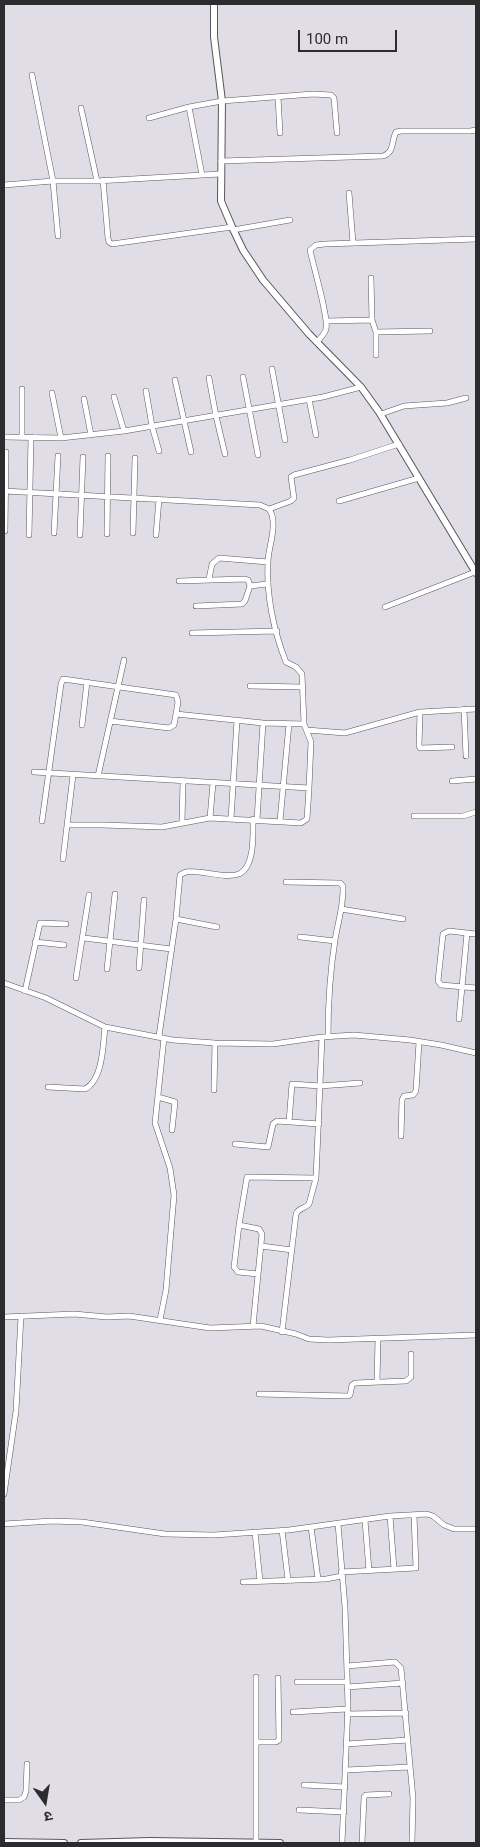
<!DOCTYPE html>
<meta charset="utf-8">
<style>
body{margin:0}
#map{position:relative;width:480px;height:1847px;overflow:hidden;background:#e1dde6;font-family:Roboto,"Noto Sans Devanagari",sans-serif}
canvas{display:block}
.frame{position:absolute;inset:0;border:5px solid #2c2b2e;pointer-events:none}
.north{position:absolute;left:20px;top:1777px;width:50px;height:50px;-webkit-text-stroke:4px #e1dde6;paint-order:stroke;rotate:167deg;font-size:14px;font-weight:700;line-height:20px;text-align:center;color:#2c2b2e}
.north::after{content:'';display:block;margin:auto;width:18px;height:22px;background:#2c2b2e;clip-path:polygon(50% 0,100% 100%,50% 72%,0 100%)}
.scale{position:absolute;left:298px;top:30px;width:99px;height:22px;box-sizing:border-box;border:2px solid #2c2b2e;border-top:0;padding-left:6px;font-size:15px;line-height:18px;white-space:nowrap;color:#2c2b2e;-webkit-text-stroke:4px #e1dde6;paint-order:stroke}
</style>
<div id="map">
<canvas width="480" height="1847"></canvas>
<div class="frame"></div>
<div class="north">उ</div>
<div class="scale">100 m</div>
</div>
<script>
const context = document.querySelector('canvas').getContext('2d');
context.lineJoin = 'round';
function stroke(path, color, width, dash) { context.strokeStyle = color; context.lineWidth = width; context.lineCap = dash ? 'butt' : 'round'; context.setLineDash(dash || []); context.stroke(path); }
const minor = new Path2D(`
 M32,75L53,181L58,236
 M278,97L280,133
 M81,108L97,181
 M149,118L189,107
 M221,161L383,156C395,152 391,141 396,132L401,131H470L476,130
 M202,175L189,107L222,101L313,94L331,95L334,98L337,133
 M103,180L108,238L109,242L112,244L232,227
 M4,185L53,181H97L220,174
 M349,193L353,243
 M233,230L290,220
 M371,278L372,320
 M326,321L372,320L376,332L430,331
 M376,332V355
 M317,342C320,338 325,334 326,329C329,319 313,265 310,250L316,245L325,244L476,239
 M272,369L285,440
 M243,377L258,455
 M209,378L216,416L225,454
 M175,380L191,452
 M146,391L152,426L159,451
 M52,393L61,438
 M114,397L124,431
 M84,399L91,435
 M309,399L316,435
 M381,414L404,406L447,403L466,398
 M4,437L61,438L124,431L323,397L361,387
 M22,437V389
 M4,491L260,505L269,509C279,523 268,547 268,562C266,595 274,632 286,662L296,667L302,674L304,724L311,742L309,788L34,772
 M339,501L419,478
 M269,509L291,501L294,498L291,477L294,475L350,460L399,444
 M5,531L6,452
 M54,533L58,456
 M133,533L135,458
 M107,534L108,456
 M29,535L31,437
 M80,535L83,457
 M156,535L159,499
 M209,579L212,564L219,558L268,562
 M179,581L245,579L248,580L250,586
 M196,606L242,604L245,601L250,586L267,584
 M385,607L475,572
 M192,633L277,631
 M250,686L303,687
 M464,709L466,756
 M420,712L419,746L420,748L452,747
 M110,721L169,728L174,725L176,714
 M82,725L87,682
 M307,730L345,733L420,712L476,709
 M98,776L124,660
 M452,781L476,779
 M414,816H463L476,812
 M210,818L213,783
 M231,819L237,720
 M257,820L263,723
 M42,821L61,684L63,679L176,695L178,702L176,714L263,723L304,724
 M280,821L289,724
 M182,823L183,781
 M67,825H103L162,827L210,818L301,823L307,819L309,788
 M63,859L73,775
 M286,882L340,883L343,886C344,904 338,922 335,940C330,972 328,1005 328,1037
 M341,909L403,919
 M176,919L217,927
 M476,934L449,931L443,934L438,981L441,985L476,988
 M300,937L335,941
 M84,938L171,949
 M35,942L64,945
 M139,968L144,900
 M107,969L115,894
 M76,978L89,895
 M4,983L46,998L105,1027L173,1040L215,1043L273,1044L322,1037L354,1035L410,1040L441,1045L476,1053
 M25,991L40,923L66,924
 M459,1019L467,933
 M159,1036L176,919L180,875C187,870 192,872 199,872C210,873 228,878 239,874C255,867 253,834 253,819
 M48,1087L85,1089C103,1080 103,1045 105,1027
 M214,1090L215,1043
 M158,1097L175,1102L172,1130
 M289,1122L292,1084L320,1086L360,1083
 M401,1136L402,1100L404,1096L413,1095L416,1091L419,1042
 M235,1144L268,1147L273,1124L277,1121L319,1124
 M239,1225L259,1229L262,1234L253,1326
 M261,1246L292,1250
 M258,1274L238,1272L234,1267L239,1225L247,1177L316,1178
 M4,1317L74,1314L107,1317L129,1316L210,1328L261,1326L296,1334L309,1339L328,1340L476,1335
 M160,1320L166,1290L174,1195L170,1168L155,1123L164,1038
 M282,1332L296,1214C299,1207 305,1209 309,1204L316,1178L322,1037
 M377,1382L378,1339
 M259,1394L348,1396L350,1395L352,1385L355,1383L406,1381L411,1377V1354
 M4,1494L16,1411L21,1316
 M390,1516L394,1569
 M365,1520L369,1571
 M4,1524L52,1521L82,1522L165,1534L214,1535L289,1530L390,1516L427,1514L433,1516L444,1525L454,1529H476
 M338,1524L345,1607L348,1706L342,1843
 M311,1527L318,1579
 M282,1530L288,1580
 M255,1532L260,1581
 M341,1572L416,1568L414,1515
 M243,1582L326,1579L342,1576
 M347,1666L395,1662L401,1668L413,1798L412,1843
 M256,1677V1842
 M297,1682H347
 M347,1687L403,1683
 M293,1712L347,1709
 M347,1714L406,1713
 M256,1742H276L279,1740L278,1678
 M346,1744L408,1740
 M346,1770L410,1767
 M304,1785L345,1787
 M4,1800H19L24,1797L26,1791L27,1764
 M299,1810L344,1812
 M362,1843L364,1797L366,1795L389,1794`);
const tertiary = new Path2D(`
 M214,4V37L222,101L221,201L232,227L243,250L263,280L309,334L361,387L379,412L476,573
 M4,1842L64,1843
 M81,1843L150,1841L280,1843`);
stroke(minor, '#59565d', 6);
stroke(tertiary, '#59565d', 8);
stroke(minor, '#fff', 5);
stroke(tertiary, '#fff', 6);
</script>
